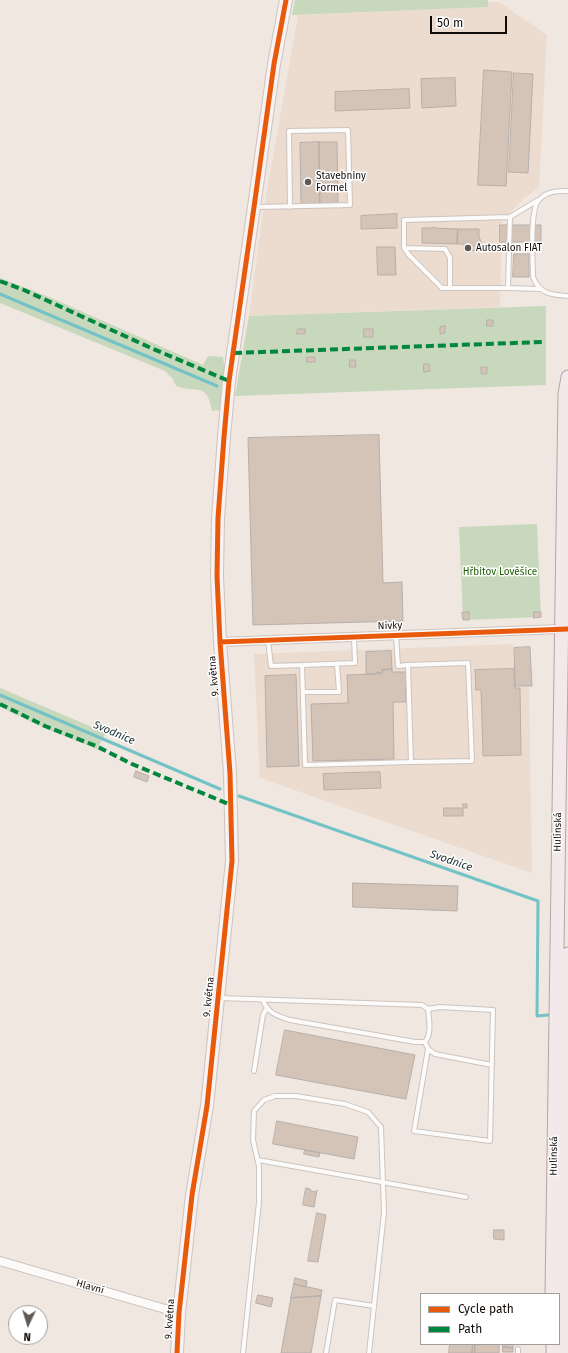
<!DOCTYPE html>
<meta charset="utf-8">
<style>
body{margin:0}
#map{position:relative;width:568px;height:1353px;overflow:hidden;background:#f0e7e1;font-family:"Fira Sans",sans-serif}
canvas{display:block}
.legend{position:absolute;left:420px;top:1293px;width:140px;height:52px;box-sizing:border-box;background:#fff;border:1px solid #a09e9c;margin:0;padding:5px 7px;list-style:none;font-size:12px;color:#110c08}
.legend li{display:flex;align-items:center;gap:8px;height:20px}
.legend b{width:20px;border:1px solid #a09e9c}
.north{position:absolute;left:8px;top:1305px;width:40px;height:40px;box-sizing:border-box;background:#fff;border:1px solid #a09e9c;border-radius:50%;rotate:184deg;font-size:11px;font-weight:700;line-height:16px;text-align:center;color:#110c08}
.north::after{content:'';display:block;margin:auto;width:14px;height:18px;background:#5f5954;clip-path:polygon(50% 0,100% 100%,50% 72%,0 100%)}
.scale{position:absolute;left:430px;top:16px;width:77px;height:18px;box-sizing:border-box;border:2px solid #110c08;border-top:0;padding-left:5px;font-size:12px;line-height:14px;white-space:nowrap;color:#110c08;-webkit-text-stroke:3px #fff;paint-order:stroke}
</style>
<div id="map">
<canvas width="568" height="1353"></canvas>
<ul class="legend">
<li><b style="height:5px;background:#e8590c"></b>Cycle path</li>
<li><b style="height:5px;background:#00873e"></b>Path</li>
</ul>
<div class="north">N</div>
<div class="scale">50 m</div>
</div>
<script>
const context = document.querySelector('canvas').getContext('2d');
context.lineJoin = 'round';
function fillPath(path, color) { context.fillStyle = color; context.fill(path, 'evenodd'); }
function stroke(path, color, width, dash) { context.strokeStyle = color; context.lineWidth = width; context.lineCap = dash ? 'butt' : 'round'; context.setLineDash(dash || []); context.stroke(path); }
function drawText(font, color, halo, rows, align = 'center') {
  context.font = font + ' "Fira Sans",sans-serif'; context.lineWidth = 3; context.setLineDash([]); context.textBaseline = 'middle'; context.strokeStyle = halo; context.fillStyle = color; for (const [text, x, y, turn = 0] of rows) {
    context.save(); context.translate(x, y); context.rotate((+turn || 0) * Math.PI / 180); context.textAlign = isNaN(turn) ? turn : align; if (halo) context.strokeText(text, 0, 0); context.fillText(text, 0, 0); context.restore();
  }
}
const built = new Path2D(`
 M488,2H499L547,35L539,187L525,198L502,221L500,307L249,316L262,219L298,15L488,7Z
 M513,644L515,687H529L532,873L260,778L254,654Z`);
const green = new Path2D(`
 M295,0H488V7L292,15Z
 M0,278L49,297L203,365L208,356L223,357L225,371L221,410L212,411C207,381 197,394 176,386L173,379L165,371L0,303Z
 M546,306V385L235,396L249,316Z
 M537,524L541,617L463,620L459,527Z
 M0,688L106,733L97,749L44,728L0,707Z`);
const stream = new Path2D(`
 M0,294L217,386
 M0,695L220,789
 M239,796L538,901L537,1016L548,1015`);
const building = new Path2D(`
 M484,70L512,72L506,186L478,185Z
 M514,73L533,74L528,173L509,172Z
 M455,78L456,106L422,108L421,79Z
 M409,89L410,108L335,111V92Z
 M319,142H337L338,203L320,204Z
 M319,142L320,204H301L300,143Z
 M397,214V228L361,229V216Z
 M500,225H541V242H500Z
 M433,227L435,228L458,229L457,244L422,243V228H431Z
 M458,229H479V237L482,244L479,251L464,250V244H457Z
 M377,247H395L396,275H378Z
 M514,254H529V277H513Z
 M487,320H493V326H487Z
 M445,326V333L440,334V327Z
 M298,329H305V334H297Z
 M364,329H373V337H364Z
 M307,357H315V362H307Z
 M350,360H355L356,367H350Z
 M424,364H429L430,371L424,372Z
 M481,367H487V374H482Z
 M379,435L383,583L402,582L403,621L253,625L248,438Z
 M469,612V620H463L462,613Z
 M534,612H541V617L534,618Z
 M530,647L532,686H515L514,648Z
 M391,651L392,669L382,670V673H376V674H366V652Z
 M392,669V672H406V702H393L394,759L313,761L311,704L348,703L347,675L376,674V673H382V670Z
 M514,669L515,688H520L521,755L483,756L481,690H476L475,670Z
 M296,675L299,766L267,767L265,676Z
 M136,771L149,776L147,782L134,777Z
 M380,772L381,788L324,790L323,774Z
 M463,804H467V808H464Z
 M444,808H463V816H444Z
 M353,883L458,886L457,911L353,907Z
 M285,1030L415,1055L406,1099L276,1075Z
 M277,1121L358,1137L354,1159L273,1144Z
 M305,1150L320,1153L319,1157L304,1154Z
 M306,1188L310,1189L311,1191L316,1192L317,1190L314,1207L303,1205Z
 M317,1213L326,1215L318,1262L308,1261Z
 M494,1230H504V1240L494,1239Z
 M295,1278L307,1281L306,1287L294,1284Z
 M294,1284L322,1290L321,1296L291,1298Z
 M258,1295L273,1298L271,1307L256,1303Z
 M321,1296L311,1353H281L291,1298Z
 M450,1344H473L472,1353H449Z
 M473,1344H475V1353H472Z
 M475,1344H499V1353H475Z
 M503,1344H513V1348L503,1347Z
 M503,1347L513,1348V1352H503Z`);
const lane = new Path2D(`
 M568,191C557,191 547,191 539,200C529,209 533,262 533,277C539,294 552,295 568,296
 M538,200L510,217L508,288L540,289
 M255,207C286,206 318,206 350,205L348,130L289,131L290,207
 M404,248L445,249L450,258V288
 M508,288H442L409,255L404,248V220L510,217
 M396,635L398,666L408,665L468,663L472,761L411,762L408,665
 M354,637L355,663L302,665L305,765L411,762
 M268,640L271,666L302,665
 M303,692H339L337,664
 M220,998L422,1005L428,1009C429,1019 432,1034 425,1042H415L290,1020C278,1016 267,1013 263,1000
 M428,1009L440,1007L493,1010L490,1141L414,1131L428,1049
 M425,1042L428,1049L435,1054L492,1065
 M254,1071L263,1015L267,1008
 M258,1160L466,1197
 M243,1353L259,1202V1166L253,1140L254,1111L264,1100L275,1096H296L345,1104L368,1112L381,1127L384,1212L369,1353
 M326,1353L335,1300L374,1306
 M518,1353V1349`);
const street = new Path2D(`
 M220,642L561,629
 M0,1261L179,1313`);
const secondary = new Path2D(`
 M177,1353L179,1313L192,1195L207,1106L232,861L230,773L220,642L217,576L218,518L224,437L229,381L254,207L274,64L286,0`);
const primary = new Path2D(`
 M552,1294L565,394L568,377
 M553,1344V1353
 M564,1353L563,1262L568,954`);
const quiet = new Path2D(`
 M0,281L24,290L151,348L229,381
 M234,353L542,342
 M0,704L45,726L96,746L132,764L231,805`);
const cycleway = new Path2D(`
 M220,642L568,629
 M177,1353L179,1313L192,1195L207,1106L232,861L230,773L220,642L217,576L218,518L224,437L229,381L254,207L274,64L286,0`);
const markers = [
 [308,182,4,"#5f5954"],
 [468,248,4,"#5f5954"]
];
const poiNames = [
 ["Stavebniny",316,176],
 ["Formel",316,188],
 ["Autosalon FIAT",476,248]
];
const parkNames = [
 ["Hřbitov Lověšice",500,572]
];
const streetNames = [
 ["Nivky",390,626,-2],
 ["9. května",214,676,-95],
 ["Hulínská",558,832,-89],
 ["9. května",209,997,-84],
 ["Hulínská",554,1156,-89],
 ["Hlavní",90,1287,16],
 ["9. května",170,1319,-86]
];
const waterNames = [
 ["Svodnice",114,733,23],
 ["Svodnice",451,861,19]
];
fillPath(built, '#ecdbcf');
fillPath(green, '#c8d8bc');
stroke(stream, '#73c3c6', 3);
fillPath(building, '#d4c3b7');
stroke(building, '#b6afab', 1);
stroke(lane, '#cbc4bf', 6);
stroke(street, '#cbc4bf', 10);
stroke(secondary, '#cbc4bf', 14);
stroke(primary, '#b8a3a6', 15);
stroke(lane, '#fdfbfa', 4);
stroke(street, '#fdfbfa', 8);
stroke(secondary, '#f8f2f2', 12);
stroke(primary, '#f3e8ea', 13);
stroke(quiet, '#00873e', 4, [8, 4]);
stroke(cycleway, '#e8590c', 5);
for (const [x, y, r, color] of markers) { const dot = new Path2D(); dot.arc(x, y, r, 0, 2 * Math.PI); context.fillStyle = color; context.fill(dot); stroke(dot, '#fff', 1.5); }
drawText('10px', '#110c08', '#fff', poiNames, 'left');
drawText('10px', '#1f5f03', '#fff', parkNames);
drawText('10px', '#110c08', '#fff', streetNames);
drawText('italic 11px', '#1b2f31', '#fff', waterNames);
</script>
